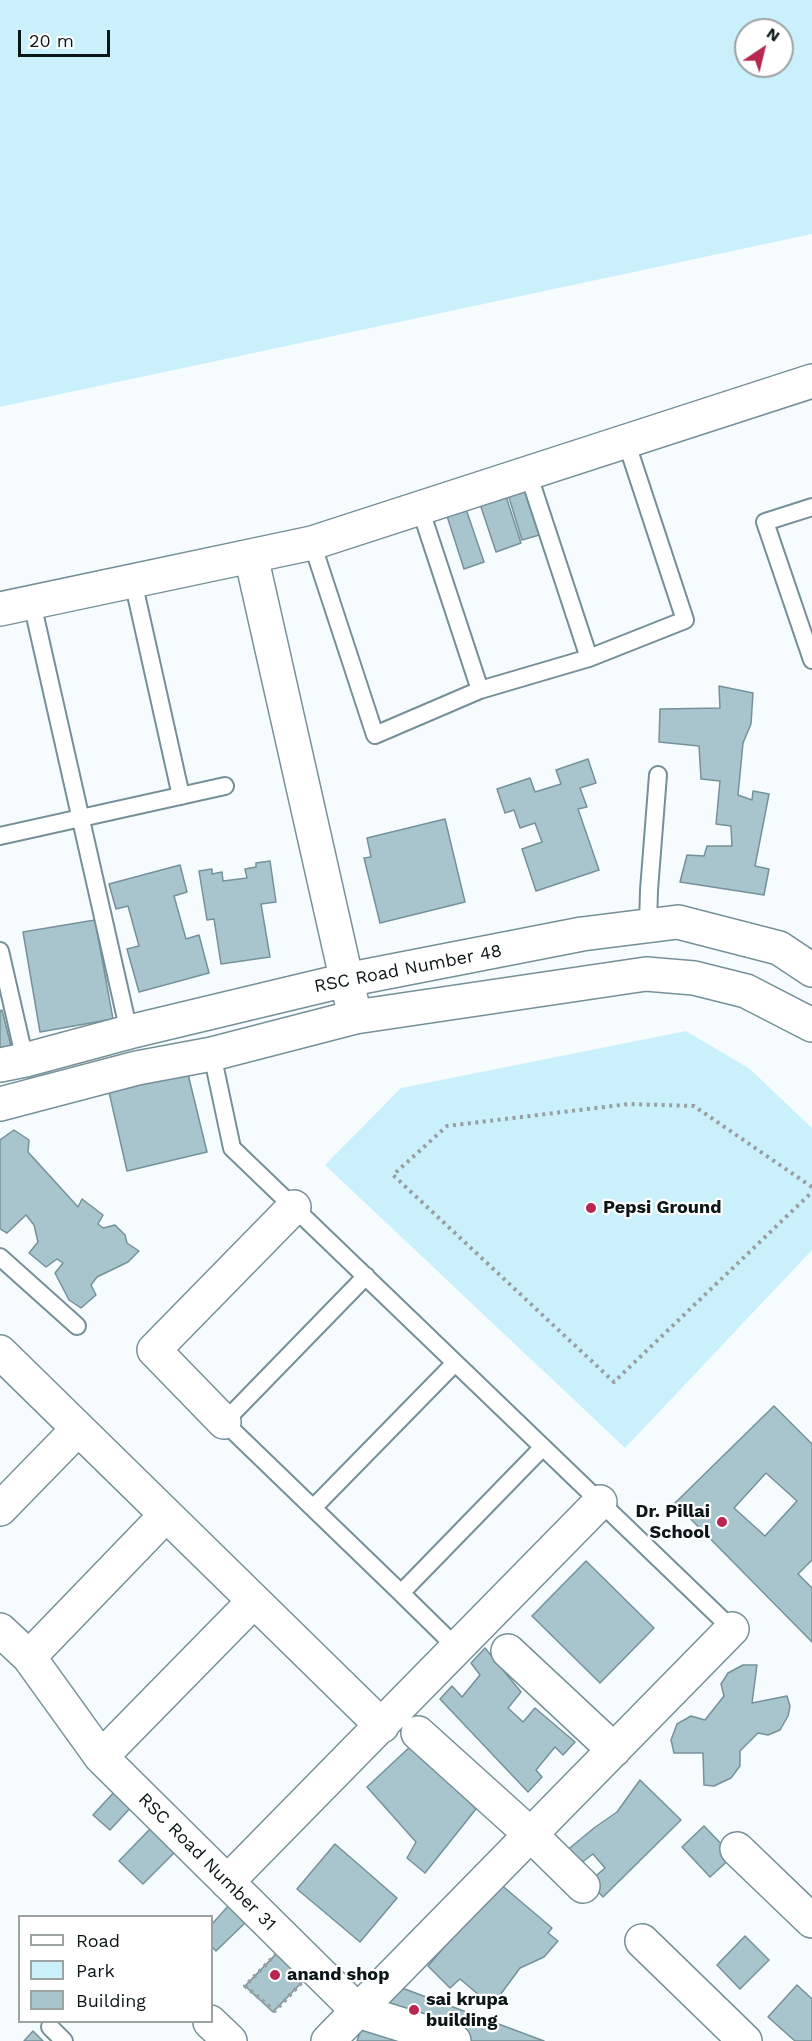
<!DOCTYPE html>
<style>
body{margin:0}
#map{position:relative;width:812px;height:2041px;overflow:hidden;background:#f6fcfe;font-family:"Work Sans",sans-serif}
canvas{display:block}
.legend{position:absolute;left:18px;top:1915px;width:195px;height:108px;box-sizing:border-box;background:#fff;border:2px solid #9da2a3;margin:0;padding:8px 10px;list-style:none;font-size:18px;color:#0b1619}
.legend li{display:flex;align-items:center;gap:12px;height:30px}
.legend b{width:30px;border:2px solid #9da2a3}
.north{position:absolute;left:734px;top:18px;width:60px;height:60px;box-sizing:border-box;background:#fff;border:2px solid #9da2a3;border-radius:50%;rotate:35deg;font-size:16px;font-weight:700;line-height:24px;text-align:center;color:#0b1619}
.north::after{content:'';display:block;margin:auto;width:21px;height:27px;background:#b72750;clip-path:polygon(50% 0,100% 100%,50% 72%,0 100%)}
.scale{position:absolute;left:18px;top:30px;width:92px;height:27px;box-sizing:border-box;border:3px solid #0b1619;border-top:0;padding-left:8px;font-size:18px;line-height:21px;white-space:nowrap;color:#0b1619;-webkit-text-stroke:4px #fff;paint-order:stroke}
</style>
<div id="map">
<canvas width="812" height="2041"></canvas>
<ul class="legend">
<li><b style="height:8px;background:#fff"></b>Road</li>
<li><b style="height:16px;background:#caf0fc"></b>Park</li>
<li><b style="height:16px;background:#a8c5ce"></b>Building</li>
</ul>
<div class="north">N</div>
<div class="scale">20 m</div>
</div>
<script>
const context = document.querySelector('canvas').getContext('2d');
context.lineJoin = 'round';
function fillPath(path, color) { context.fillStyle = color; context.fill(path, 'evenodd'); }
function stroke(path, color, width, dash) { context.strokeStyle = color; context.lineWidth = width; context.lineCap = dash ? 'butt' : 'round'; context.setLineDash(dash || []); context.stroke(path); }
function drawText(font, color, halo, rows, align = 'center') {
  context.font = font + ' "Work Sans",sans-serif'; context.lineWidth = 4.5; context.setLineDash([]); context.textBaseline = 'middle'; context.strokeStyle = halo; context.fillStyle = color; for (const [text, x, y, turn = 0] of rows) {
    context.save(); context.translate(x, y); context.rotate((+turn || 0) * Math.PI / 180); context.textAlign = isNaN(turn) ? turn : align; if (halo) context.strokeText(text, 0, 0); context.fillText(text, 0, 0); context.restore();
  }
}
const green = new Path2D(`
 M0,0H812V234L0,407ZM746,30H782V66H746Z
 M686,1031L750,1069L812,1128V1250L625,1448L325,1165L401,1088Z`);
const building = new Path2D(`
 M530,483L546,533L522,540L507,491Z
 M504,490L521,543L496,552L478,498Z
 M466,509L484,562L464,569L447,516Z
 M719,686L753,693L751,724L743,743L738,795L752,800L753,791L769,794L755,866L769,869L764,895L680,882L687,855L704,856L707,846H732L731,826L716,824L720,781L701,779L699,746L659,742L660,709L720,708Z
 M588,759L596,783L580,788L587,807L578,809L599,870L536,891L522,849L542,842L535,823L520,828L514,810L505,813L497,789L530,778L535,792L561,784L556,770Z
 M445,819L465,902L380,923L364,858L371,857L367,838Z
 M270,861L276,902L261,904L270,957L221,964L214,919L207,920L199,871L212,869V874L222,872L223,881L247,878L245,869L256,867V863Z
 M180,865L187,892L174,896L186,939L199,935L209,973L139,992L127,949L139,946L128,906L116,909L109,884Z
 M95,920L113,1019L40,1032L23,932Z
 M2,1010L11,1046L0,1049V1011Z
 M188,1074L207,1152L127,1171L109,1092Z
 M14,1130L29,1140L28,1152L78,1207L82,1199L103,1215L98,1224L103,1228L115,1225L125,1235L127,1243L139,1251L128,1262L97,1277L91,1285L96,1295L81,1308L69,1300L55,1273L63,1263L57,1259L46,1267L29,1253L38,1242L34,1225L26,1215L7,1233L0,1229V1140Z
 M774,1406L812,1444V1560L798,1574L812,1588V1642L675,1503ZM766,1473L797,1501L765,1536L734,1508Z
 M586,1561L654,1628L600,1683L532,1616Z
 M485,1648L521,1692L508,1708L523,1722L535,1708L575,1742L563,1755L555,1747L536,1770L542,1777L528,1792L440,1699L452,1686L462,1697L480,1675L471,1663Z
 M743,1665H757L752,1703L787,1696L790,1706L788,1716L780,1730L768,1735L758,1733L740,1751V1766L731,1778L714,1786L704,1785L703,1753H674L671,1740L677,1724L691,1716L705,1720L724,1696L721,1684L728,1673Z
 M413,1744L476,1809L425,1873L407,1858L416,1842L367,1787Z
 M640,1780L681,1820L603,1897L589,1882L605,1868L593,1854L577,1866L565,1852L594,1828L617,1812Z
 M116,1790L133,1805L110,1830L93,1815Z
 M704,1826L733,1856L710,1877L682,1847Z
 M150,1829L174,1853L143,1884L119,1861Z
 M335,1844L397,1898L360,1942L297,1889Z
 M499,1883L552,1928L548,1933L558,1941L544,1957L520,1968L492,2006L460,1979L450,1988L428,1966Z
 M231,1903L248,1920L216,1951L212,1947V1924Z
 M745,1936L769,1960L740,1989L717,1965Z
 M280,1950L306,1978L273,2012L245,1986Z
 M378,1979L544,2041H357Z
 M797,1985L812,1999V2041H795L768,2017Z
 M33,2031L43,2041H24Z`);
const path = new Path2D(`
 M812,1187L694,1106L629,1104L447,1126L393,1175L614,1382L812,1192
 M280,1950L306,1978L275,2011L245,1986Z`);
const lane = new Path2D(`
 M528,473L589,658
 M812,507L765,522L812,660
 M420,508L480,690
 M312,543L375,735L480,690L589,658L685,620L626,441
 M133,581L181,796
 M32,603L129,1032
 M0,836L225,786
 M648,925L649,890L658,775
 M0,951L25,1060
 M212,1054L232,1148L732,1629
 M0,1257L77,1326
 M366,1276L224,1422L401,1593L543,1447
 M313,1508L455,1363
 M401,1593L457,1648
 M50,2027L64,2041`);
const street = new Path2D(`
 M251,556L355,1017
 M0,609L312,543L812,381
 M0,1352L382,1726
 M224,1422L154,1350L294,1207
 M0,1509L78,1429
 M0,1630L29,1657L101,1757L358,2011L454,2041
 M508,1651L614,1750
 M29,1657L166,1515
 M418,1733L530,1834L583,1886
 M101,1757L254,1601
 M737,1849L812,1921
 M227,1882L600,1502
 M642,1941L745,2041
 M210,2022L230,2041
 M328,2041L732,1629`);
const secondary = new Path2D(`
 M0,1065L25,1060L129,1032L346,980L582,934L678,922L779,948L812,970
 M0,1104L137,1068L212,1054L355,1017L646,974L694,978L746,991L812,1025`);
const markers = [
 [591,1208,6,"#b72750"],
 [722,1522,6,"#b72750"],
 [275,1975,6,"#b72750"],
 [414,2010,6,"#b72750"]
];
const streetNames = [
 ["RSC Road Number 48",408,969,-11],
 ["RSC Road Number 31",207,1862,45]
];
const poiNames = [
 ["Pepsi Ground",603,1208],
 ["Dr. Pillai",710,1512,"right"],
 ["School",710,1533,"right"],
 ["anand shop",287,1975],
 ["sai krupa",426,2000],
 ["building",426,2021]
];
fillPath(green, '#caf0fc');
fillPath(building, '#a8c5ce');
stroke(building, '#75919a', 1.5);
stroke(lane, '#759099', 20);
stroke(street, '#759099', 36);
stroke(secondary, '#759099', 36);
stroke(path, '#979fa2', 4, [3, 4.5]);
stroke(lane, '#fff', 16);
stroke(street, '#fff', 33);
stroke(secondary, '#fff', 33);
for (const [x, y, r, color] of markers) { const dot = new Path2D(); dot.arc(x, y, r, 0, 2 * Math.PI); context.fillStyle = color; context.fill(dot); stroke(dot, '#fff', 2); }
drawText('18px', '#0b1619', '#fff', streetNames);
drawText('bold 18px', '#0b1619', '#fff', poiNames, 'left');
</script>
